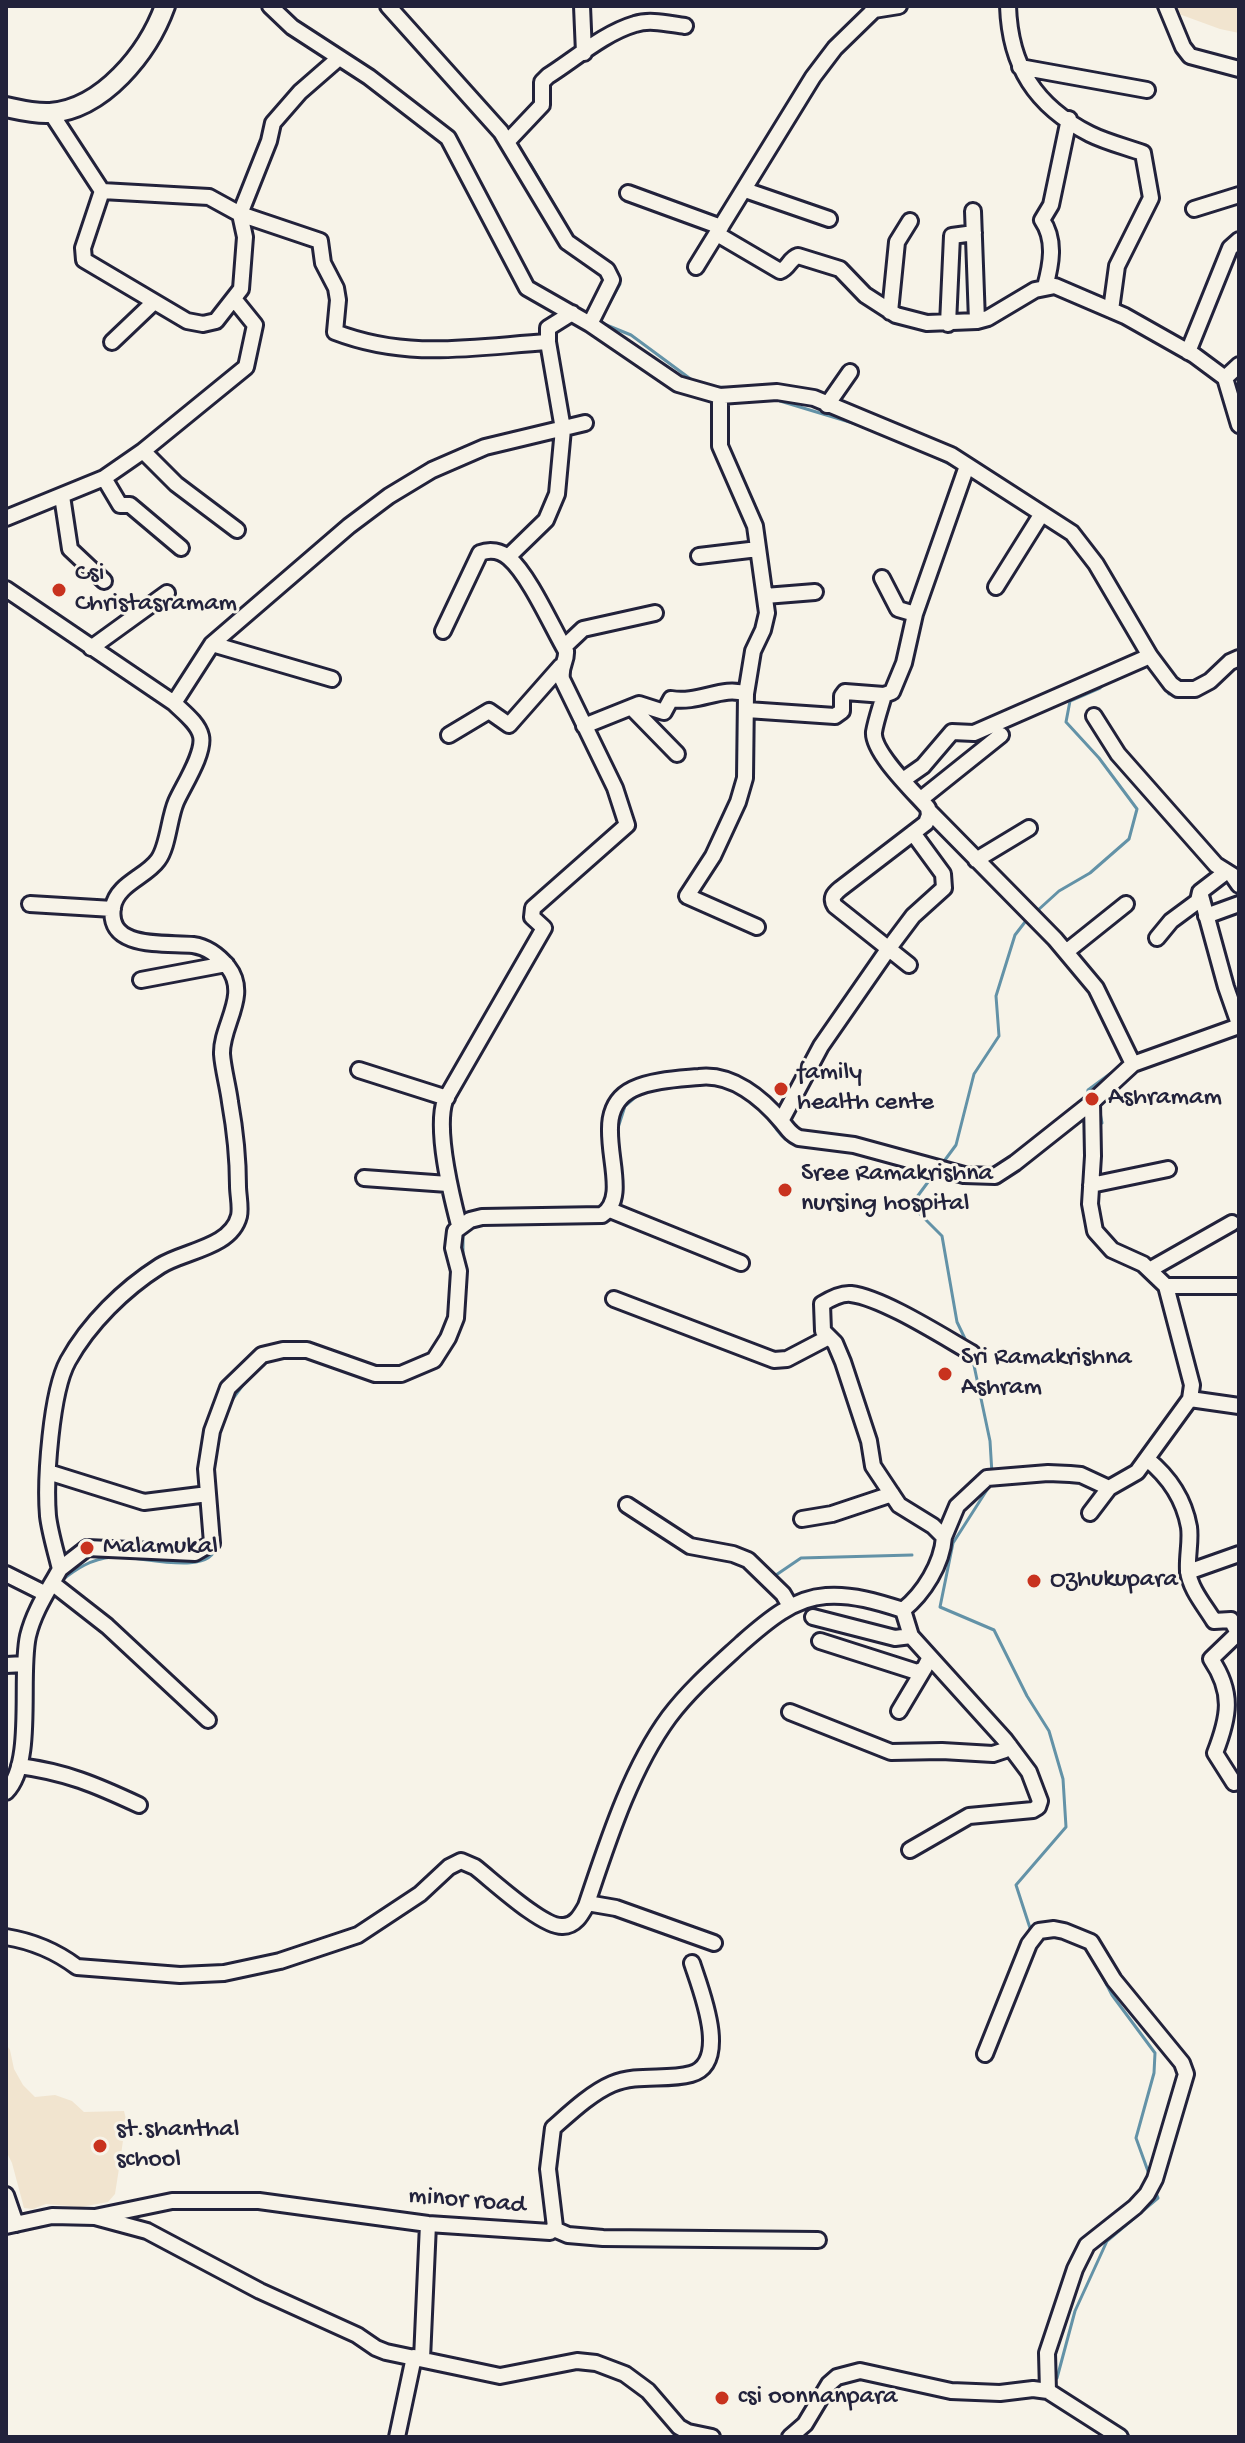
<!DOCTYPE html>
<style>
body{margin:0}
#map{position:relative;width:1245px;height:2443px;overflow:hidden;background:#f7f3e8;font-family:"Gochi Hand",sans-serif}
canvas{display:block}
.frame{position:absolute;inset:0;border:8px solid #22223b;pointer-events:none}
</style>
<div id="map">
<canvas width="1245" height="2443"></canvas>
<div class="frame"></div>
</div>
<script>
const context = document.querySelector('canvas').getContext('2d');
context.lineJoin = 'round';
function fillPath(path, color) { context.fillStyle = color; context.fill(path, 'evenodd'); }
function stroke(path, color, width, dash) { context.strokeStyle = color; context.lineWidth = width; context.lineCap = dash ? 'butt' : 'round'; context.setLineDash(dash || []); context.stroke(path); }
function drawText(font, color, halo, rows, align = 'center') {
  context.font = font + ' "Gochi Hand",sans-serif'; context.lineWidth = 6; context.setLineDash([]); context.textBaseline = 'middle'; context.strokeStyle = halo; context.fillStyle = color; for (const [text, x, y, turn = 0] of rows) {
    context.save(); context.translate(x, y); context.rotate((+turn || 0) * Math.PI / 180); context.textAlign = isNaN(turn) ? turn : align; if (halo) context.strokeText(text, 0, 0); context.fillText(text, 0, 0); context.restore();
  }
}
const built = new Path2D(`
 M1157,6H1239V33L1220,29Z
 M6,2044L10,2050L14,2069L23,2085L35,2097L55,2095L72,2101L84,2112L124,2111L126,2119L120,2162L115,2194L108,2202L81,2207L46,2204L33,2209L24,2208L12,2163L6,2151Z`);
const stream = new Path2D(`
 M428,41L482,101
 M518,148L531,165L573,237L611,265
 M618,279L620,284L599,322L631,335L696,383
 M714,387L739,388
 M780,401L866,427
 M925,452L957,468
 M1163,684L1169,694
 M1037,911L1059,891L1090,873L1129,839L1137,809L1099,758L1066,722L1070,701L1100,688L1106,682
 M1136,1056L1203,1031
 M1087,1095L1088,1090L1126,1062
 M1099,1107L1102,1123
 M767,1115C777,1131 788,1150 809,1145
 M616,1134L625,1106L639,1094
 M942,1164L956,1145L974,1074L999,1036L996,996L1015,935L1025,922
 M931,1178L911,1205L942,1236L957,1322L968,1345
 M620,1193L621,1209
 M463,1258V1233
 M972,1356L990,1441L992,1474
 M319,1362L346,1371
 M229,1404L248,1378L269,1360
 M992,1482L953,1543L940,1607L994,1630L1027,1696L1049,1731L1063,1779L1066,1827L1016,1885L1030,1928L1034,1930
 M769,1573L776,1575L801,1558L912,1555
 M61,1581C76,1569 91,1559 112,1557C135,1554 212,1579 216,1545
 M1083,1945L1098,1968L1112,1995L1155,2053L1154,2073L1136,2138L1149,2174
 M1057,2378L1075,2311L1107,2241L1158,2198L1156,2193`);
const minor = new Path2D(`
 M270,6L292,27L369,77L448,138L527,288L590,324L678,384L720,396L777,392L814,398L951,455L1072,533L1096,564L1150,656L1171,684L1178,689H1195L1210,681L1230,662L1239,658
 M388,6L501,132L567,242L607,270L612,280L590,324
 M582,6L584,53
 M872,6L874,10L899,6
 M1008,6C1010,66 1035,106 1090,134C1106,142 1126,147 1143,153L1151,198L1117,266L1111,310
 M1166,6L1183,47L1190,56L1239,69
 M1020,67L1147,90
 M51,113L102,191L83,248L84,260L187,321L203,324L216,321L241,289L245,237L240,214L269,141L273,123L300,92L339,58
 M507,142L542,105V82L548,76C575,59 604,33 635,24C650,19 669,24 685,26
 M745,190L829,219
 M102,191L209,197L240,214L320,241L323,263L336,288L338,300L335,332C408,360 472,347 548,342
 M628,193L721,227
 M1194,209L1239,195
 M973,211L977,321
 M717,234L780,271C789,268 789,259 798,256L840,269L865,295L896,315L927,323L977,321L988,318L1035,290L1055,286L1125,316L1194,355L1225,378L1239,425
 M696,267L813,77L835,48L874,10
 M1045,287C1051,265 1056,240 1042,220L1051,205L1069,119
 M890,312L897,242L910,221
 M948,324L952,236L974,233
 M112,342L154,302
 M1188,352L1230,248L1239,240
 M1225,378L1239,365
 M720,396V446L755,526L767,613L763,630L753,651L746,694L745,778L738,802L713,856L687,896L757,927
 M827,405L850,372
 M143,451L246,367L255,325L234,299
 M104,478L120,505H130L181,548
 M62,496L70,549L104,581
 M6,518L104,478L143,451L176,484L237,530
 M699,556L758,549
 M508,557L546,520L557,494L563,429L548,342V328L572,313
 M882,578L898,609L915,614
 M996,587L1041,515
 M6,589L174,703C183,712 198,723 201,736C205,753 183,786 176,802C169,818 168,847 158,860C146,877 117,884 113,907C106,951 168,942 193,945C207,947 219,956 228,967C250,995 221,1025 222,1054C223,1069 228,1086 230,1102C235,1130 238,1157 238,1186C238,1195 241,1207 239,1216C231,1248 183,1251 160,1266C124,1289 89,1323 68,1361C51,1392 45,1480 48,1516C50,1533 56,1552 60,1569C48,1591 34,1611 28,1636C19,1677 35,1763 6,1792
 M765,596L815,592
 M443,631L480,553C490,549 501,551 509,558C529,575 552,627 566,651C567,662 560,665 562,679L615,788L627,825L533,908L532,917L544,928L445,1100C435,1130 451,1194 459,1225
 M212,644L332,679
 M564,647L583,629L655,613
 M91,648L167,593
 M884,695C881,706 876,720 874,732C872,752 914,792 928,808L929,815L926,823L840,889C834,894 830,898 835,906L909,965
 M174,703L212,644L349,526L389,496L432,470L485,447L585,423
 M633,709L677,754
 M747,710L835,716L842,711V696L845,692L884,695L892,692L904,663L915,614L967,466
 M1094,716L1118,754L1216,865L1232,875L1239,885
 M584,726L639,704L664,712L671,699C699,704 723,685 746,694
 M449,735L489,711L509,725L561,666
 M903,780L923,766L952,732L974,733L1150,656
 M921,799L1001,735
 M929,811L1055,939L1096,988L1133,1064
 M976,860L1029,828
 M1200,892L1226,987L1239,1024
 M30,904L113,909
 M1206,916L1239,904
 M1157,938L1171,921L1198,901L1200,892L1226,872
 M1066,952L1126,904
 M141,980L226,964
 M359,1070L447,1098
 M781,1121L821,1046L889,948L913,916L944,888L943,874L913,833
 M364,1178L448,1184
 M1091,1185L1168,1169
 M610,1210L741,1263
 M1151,1269L1232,1223
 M1166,1286H1239
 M614,1299L774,1360L787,1359L829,1337
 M972,1353C942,1336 883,1298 851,1294C842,1293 830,1299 822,1304L823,1331L835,1343L843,1362L869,1441L873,1466L899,1505L933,1526L944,1537L957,1506L987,1478L1048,1473L1070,1474L1081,1475L1109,1488L1137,1472L1190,1399L1192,1385L1166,1286L1143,1264L1112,1250L1095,1231L1090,1204L1093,1156L1092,1102
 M1190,1399L1239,1406
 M1147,1459C1168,1476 1184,1499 1189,1527C1191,1541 1187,1556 1188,1571C1190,1589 1205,1606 1214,1621L1231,1620L1238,1633L1211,1659C1234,1693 1229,1717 1215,1753L1234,1783
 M48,1472L144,1502L208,1494
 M627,1505L690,1546L733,1554L748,1560L783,1594L790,1606
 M1090,1513L1109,1488
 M802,1519L832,1514L892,1494
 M60,1569L87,1548L195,1553L212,1543L206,1469L212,1431L228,1388L262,1355L283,1350H307L375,1374H401L434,1360L448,1338L456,1318L459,1271L453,1248L455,1231L470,1220L482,1217L602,1215C638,1192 581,1114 633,1089C652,1080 678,1079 699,1077C732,1073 762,1098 782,1122C788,1129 790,1134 799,1138L854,1145L964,1175L995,1176L1015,1163L1092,1102L1133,1064L1239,1026
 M1188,1572L1239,1554
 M6,1574L44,1593
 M52,1583L107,1626L208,1720
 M813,1617L895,1638L911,1636
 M820,1641L917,1672L924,1669L930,1657
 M6,1665L25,1664
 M899,1711L924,1669
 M790,1712L891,1752L942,1751L993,1754L1005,1750L1009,1745
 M19,1766C66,1772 96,1785 139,1805
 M910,1850L969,1816L1033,1810L1038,1807L1040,1801L1029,1772L1005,1740L911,1636L903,1610C924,1593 942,1564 944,1537
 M587,1903L616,1908L714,1943
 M6,1937C31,1941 57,1952 77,1967L180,1975L224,1973L280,1961L358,1935L420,1894L449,1867L461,1861L475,1867C492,1880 543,1928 563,1926C575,1926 581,1915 586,1906C607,1844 630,1770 669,1717C690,1689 717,1666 742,1643C766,1622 793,1598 826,1596C852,1594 878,1602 903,1610
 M985,2054L1029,1944L1039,1931L1054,1929L1064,1931L1091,1942L1114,1980L1182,2063L1186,2074L1155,2179L1147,2194L1135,2207L1087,2245L1075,2269L1047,2353L1048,2391
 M6,2195L16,2224
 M95,2217L172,2201H259L428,2224L550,2232L555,2227L548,2169L553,2128C570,2113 591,2093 612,2084C638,2073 666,2081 691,2074C731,2063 700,1988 692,1963
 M6,2226L52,2216L95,2217L147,2231L260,2291L357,2335L376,2348L386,2352L500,2376L577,2361L596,2363L625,2374L648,2391L679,2427L688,2432L712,2437
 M554,2229L568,2235L603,2238L818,2240
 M422,2359L428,2224
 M397,2437L414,2357
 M790,2437L805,2424L829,2384L837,2377L860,2371L951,2391L1000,2393L1033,2389L1048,2391L1120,2437`);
const major = new Path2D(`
 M6,107C20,110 35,114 50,113C103,109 148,53 165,6`);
const markers = [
 [59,590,8,"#c8321e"],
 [781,1089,8,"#c8321e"],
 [1092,1099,8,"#c8321e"],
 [785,1190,8,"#c8321e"],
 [945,1374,8,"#c8321e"],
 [87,1548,8,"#c8321e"],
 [1034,1581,8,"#c8321e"],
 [100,2146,8,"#c8321e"],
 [722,2398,8,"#c8321e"]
];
const poiNames = [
 ["Csi",75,575],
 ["Christasramam",75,605],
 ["family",797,1074],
 ["health cente",797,1104],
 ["Ashramam",1108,1099],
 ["Sree Ramakrishna",801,1175],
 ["nursing hospital",801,1205],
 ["Sri Ramakrishna",961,1359],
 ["Ashram",961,1389],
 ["Malamukal",103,1548],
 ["Ozhukupara",1050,1581],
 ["st.shanthal",116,2131],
 ["school",116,2161],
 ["csi oonnanpara",738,2398]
];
const streetNames = [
 ["minor road",467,2202,5]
];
fillPath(built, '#f1e4cf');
stroke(stream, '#6392a7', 3);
stroke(minor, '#22223b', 20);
stroke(major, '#22223b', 24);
stroke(minor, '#f7f3e8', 14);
stroke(major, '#f7f3e8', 18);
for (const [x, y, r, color] of markers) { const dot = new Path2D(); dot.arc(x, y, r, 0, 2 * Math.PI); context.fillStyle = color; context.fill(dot); stroke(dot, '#f7f3e8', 3); }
drawText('26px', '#22223b', '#f7f3e8', poiNames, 'left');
drawText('26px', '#22223b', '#f7f3e8', streetNames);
</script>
